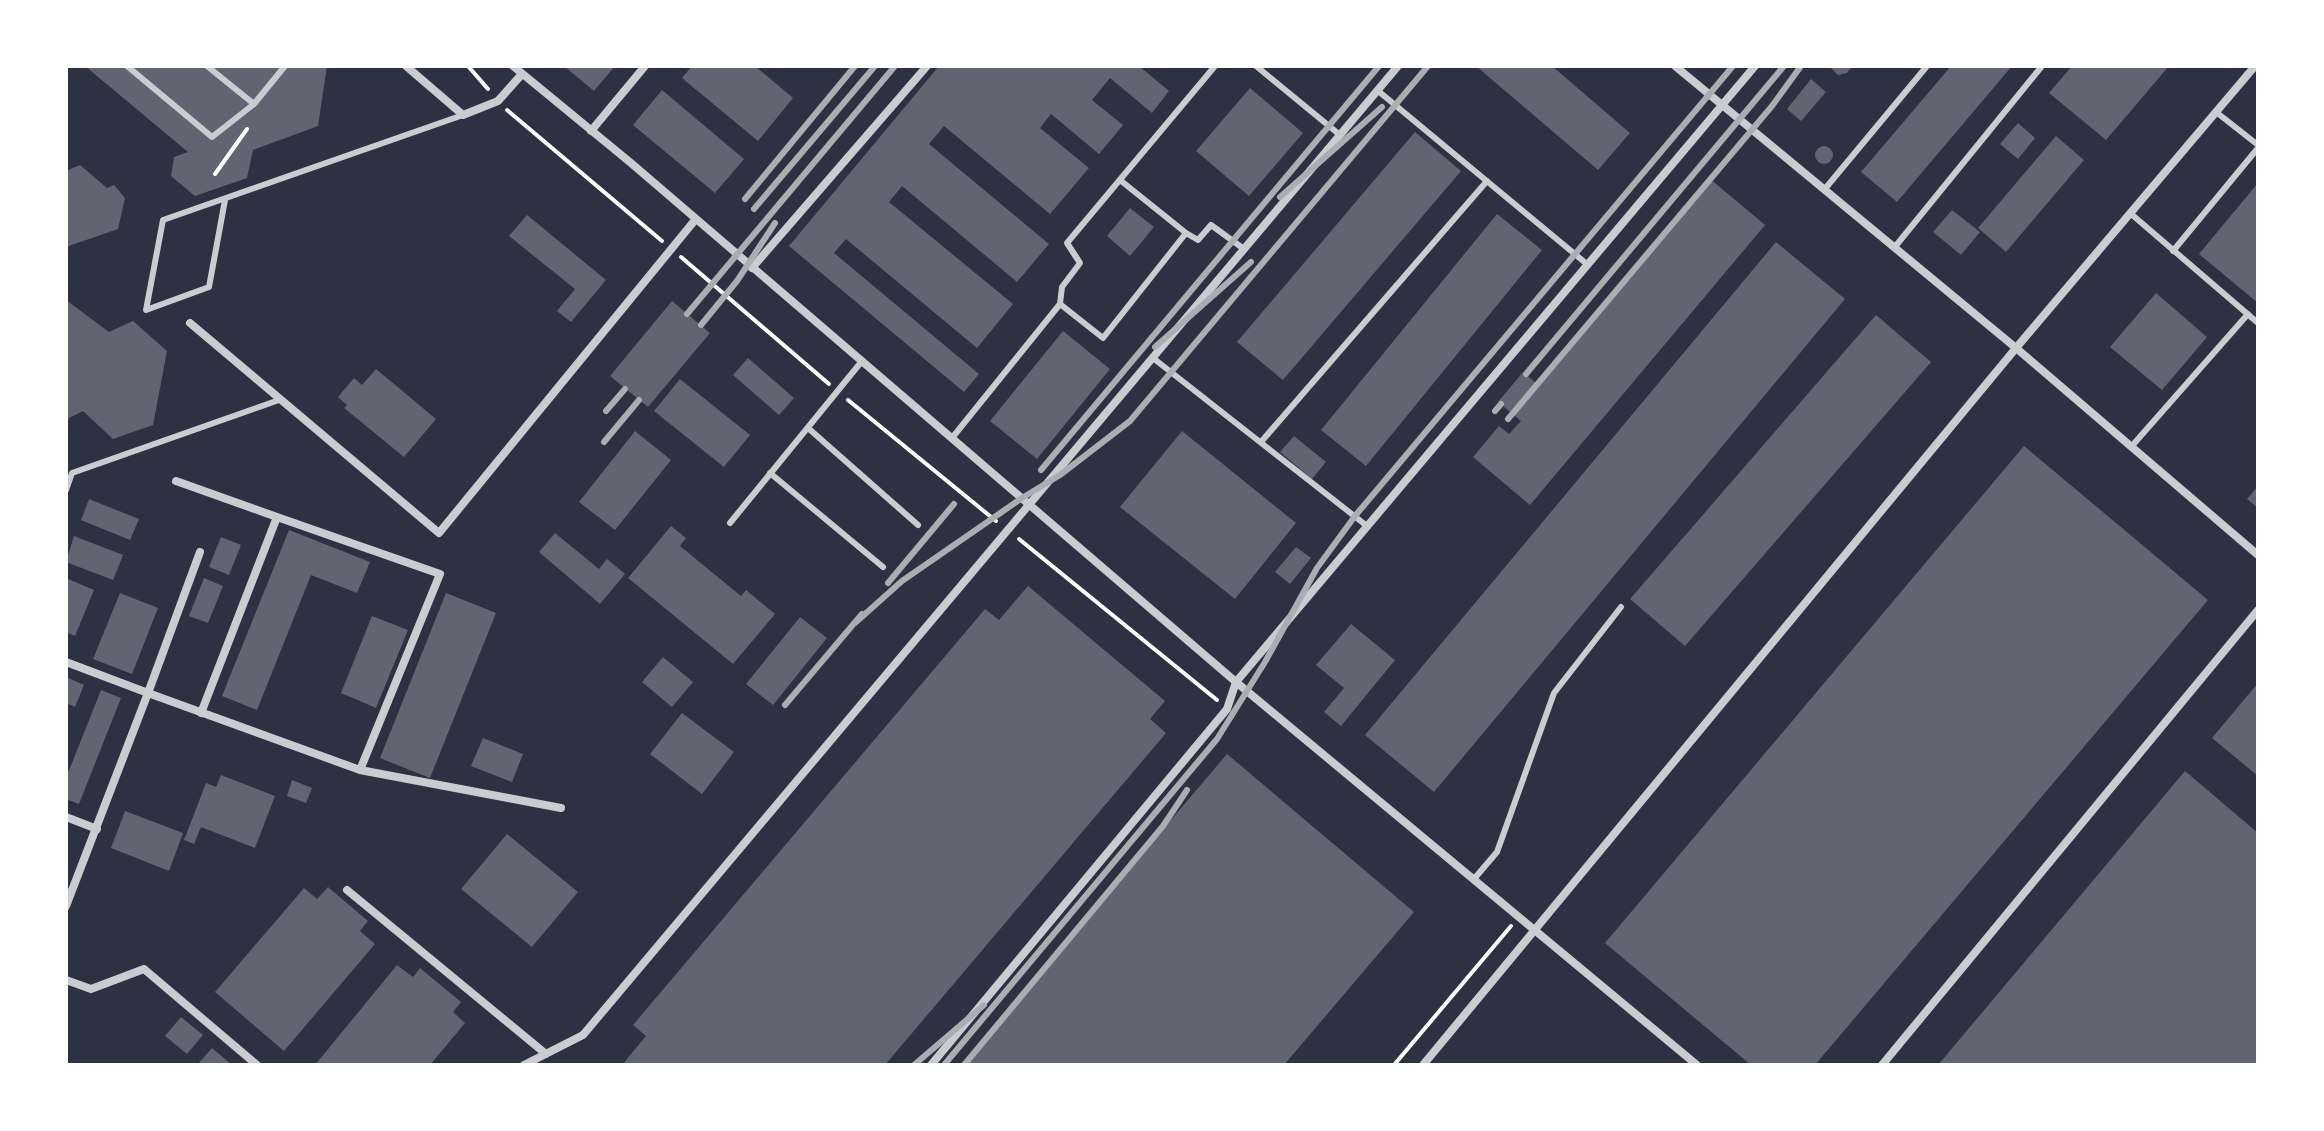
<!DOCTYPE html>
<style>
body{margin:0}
#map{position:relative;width:2324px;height:1131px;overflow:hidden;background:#2d3142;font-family:"Alegreya Sans",sans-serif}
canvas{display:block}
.frame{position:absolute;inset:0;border:68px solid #fff;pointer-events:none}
</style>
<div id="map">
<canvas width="2324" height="1131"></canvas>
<div class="frame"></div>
</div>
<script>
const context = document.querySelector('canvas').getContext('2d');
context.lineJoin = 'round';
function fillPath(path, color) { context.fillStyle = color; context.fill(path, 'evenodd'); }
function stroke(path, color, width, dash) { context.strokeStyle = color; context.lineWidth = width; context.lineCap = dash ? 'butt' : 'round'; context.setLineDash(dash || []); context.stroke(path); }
const building = new Path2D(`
 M85,66H327L318,126L253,150L247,178L195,196L171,176L174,157L188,152Z
 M564,66H615L594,91Z
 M692,66H755L793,98L758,141L682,78Z
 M939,66H1139L1169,91L1152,113L1110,78L1092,100L1123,125L1099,154L1051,114L1040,128L1089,168L1050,214L944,126L929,144L1049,244L1017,282L902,186L889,202L1013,304L977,348L846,239L834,253L979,374L964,392L789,246Z
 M1476,66H1552L1630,133L1598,170Z
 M1829,66H1852L1847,73L1838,75Z
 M1951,66H2012L1897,202L1861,172Z
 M2072,66H2169L2106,140L2049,93Z
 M1811,79L1826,92L1801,121L1787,109Z
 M1250,88L1303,133L1249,196L1196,151Z
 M662,90L744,159L715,193L633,125Z
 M2018,123L2035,138L2018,159L2000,144Z
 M1415,132L1461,171L1283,380L1237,342Z
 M2056,136L2084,160L2006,252L1978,228Z
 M1815 155a9 9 0 1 1 18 0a9 9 0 1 1-18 0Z
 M80,165L107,188L114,185L125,198L118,229L66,247V171Z
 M1709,178L1765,225L1530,505L1473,457L1499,426L1509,434L1521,421L1498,402L1523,372L1536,383Z
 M2258,183V303L2199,254Z
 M1130,208L1154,227L1130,256L1107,236Z
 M1952,210L1980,232L1961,255L1933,232Z
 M1497,214L1542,250L1366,466L1321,430Z
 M527,215L606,280L571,322L557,311L575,289L509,236Z
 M1776,242L1845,299L1434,792L1365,735Z
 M2156,293L2207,337L2162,390L2110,347Z
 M66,300L109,332L133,321L167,351L153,425L113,439L83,411L69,418L66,425Z
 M672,301L710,333L648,407L610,376Z
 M1876,315L1931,362L1685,646L1630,599Z
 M1063,331L1110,369L1037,459L990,421Z
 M748,358L794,398L779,415L733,375Z
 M376,369L436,419L404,457L344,408L347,405L338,397L354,378L362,385Z
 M680,379L750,435L724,467L654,411Z
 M635,431L671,460L615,530L579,502Z
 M1182,431L1296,523L1235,599L1120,507Z
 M1294,436L1326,462L1312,479L1280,452Z
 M2024,446L2208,600L1815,1065H1751L1605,943Z
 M2258,486V508L2247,499Z
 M89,499L139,519L130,540L81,520Z
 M671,526L686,538L680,546L741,596L746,590L775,614L733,664L628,578Z
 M289,530L370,562L357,593L311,575L257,710L222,696Z
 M555,533L599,569L607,559L625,574L600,604L539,552Z
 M74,536L123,555L113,580L66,562Z
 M221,537L241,545L229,575L209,567Z
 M1296,547L1311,558L1290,584L1275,572Z
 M66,578L94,590L75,636L66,632Z
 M204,578L223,586L208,623L189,616Z
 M1028,586L1165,701L1150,719L1166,733L885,1065H622L646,1036L633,1025L985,609L999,620Z
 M120,593L158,608L132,674L93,659Z
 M446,593L496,613L430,778L380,758Z
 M372,616L408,630L376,708L341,693Z
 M800,617L827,638L773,705L746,684Z
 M1351,624L1395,660L1341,726L1324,712L1344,688L1316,665Z
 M663,657L693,682L672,707L642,682Z
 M66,677L84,685L75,707L66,703Z
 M2258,683V776L2212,738Z
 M101,690L121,698L79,804L66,799V778Z
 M682,713L734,752L702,794L650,754Z
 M483,738L523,754L512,782L471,766Z
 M1227,754L1414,912L1284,1065H963Z
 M2185,771L2258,833V1065H1938Z
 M221,775L275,796L255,848L201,827L194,844L184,840L206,783L216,787Z
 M292,780L312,788L306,803L287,796Z
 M125,811L183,833L169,871L111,848Z
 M507,834L578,892L532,947L461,889Z
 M328,887L368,921L360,931L375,944L284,1051L215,992L304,888L317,899Z
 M397,965L413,977L420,968L461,1002L453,1012L465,1023L430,1065H315Z
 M181,1017L203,1035L187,1054L165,1036Z
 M212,1048L232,1065H197Z`);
const path = new Path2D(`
 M468,66L488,89
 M507,110L662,241
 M215,174L247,129
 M681,257L829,384
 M848,400L996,521
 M1019,539L1217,700
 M1394,1065L1511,926`);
const service = new Path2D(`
 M127,66L212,137L254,104L285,66
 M207,66L254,104
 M1256,66L1340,135
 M1377,90L1588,265
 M2216,112L2258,145
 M1120,180L1186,233
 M1824,190L1927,66
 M225,200L209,287L146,310L163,220L463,115
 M2130,213L2258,323
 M1894,248L2042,66
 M2173,251L2258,148
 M1060,304L1103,338L1186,233L1198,240L1211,225L1244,249
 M1153,358L1367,526
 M808,428L918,525
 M952,438L1060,304L1062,287L1080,263L1067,243L1215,66
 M1261,442L1487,181
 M2131,447L2248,314
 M770,473L883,567
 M66,490L72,473L279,400
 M730,523L862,361
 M1474,879L1497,852L1554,693L1621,607`);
const minor = new Path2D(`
 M406,66L463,115L498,101L522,74
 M513,66L631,163L1236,682L1697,1065
 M1675,66L2016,348L2258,555
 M591,131L645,66
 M752,268L927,66
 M190,323L439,533L695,220
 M176,481L277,517
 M66,662L148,693L200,552
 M360,770L561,808
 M66,817L97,829
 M347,890L546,1054
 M66,906L148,693L360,770L440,574L277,517L201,713
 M66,980L91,989L144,969L257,1065
 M524,1065L583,1035C853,711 1127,390 1398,66
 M931,1065L1227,709L1236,682L1755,66
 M1423,1065L2016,348L2255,66
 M1882,1065L2258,610`);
const rail = new Path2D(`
 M1280,197L1382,107
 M745,199L855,66
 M754,209L875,66
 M687,314L895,66
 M701,325L737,281L775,223
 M1155,347L1251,262
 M1526,374L1784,66
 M606,411L625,389
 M1495,411L1501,404
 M1508,419L1772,106L1801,66
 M604,442L639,400
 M1041,470L1379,66
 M888,583L954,504
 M855,623L902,581L1022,498L1060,475L1130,421L1428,66
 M785,705L862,614
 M914,1065L984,1005
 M944,1065L1217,739L1265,662L1317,568L1355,516L1733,66
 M964,1065L1163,826L1187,790`);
fillPath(building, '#626471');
stroke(path, '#fff', 4);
stroke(service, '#caccd0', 6);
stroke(minor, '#caccd0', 8);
stroke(rail, '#abadb3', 6);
</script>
